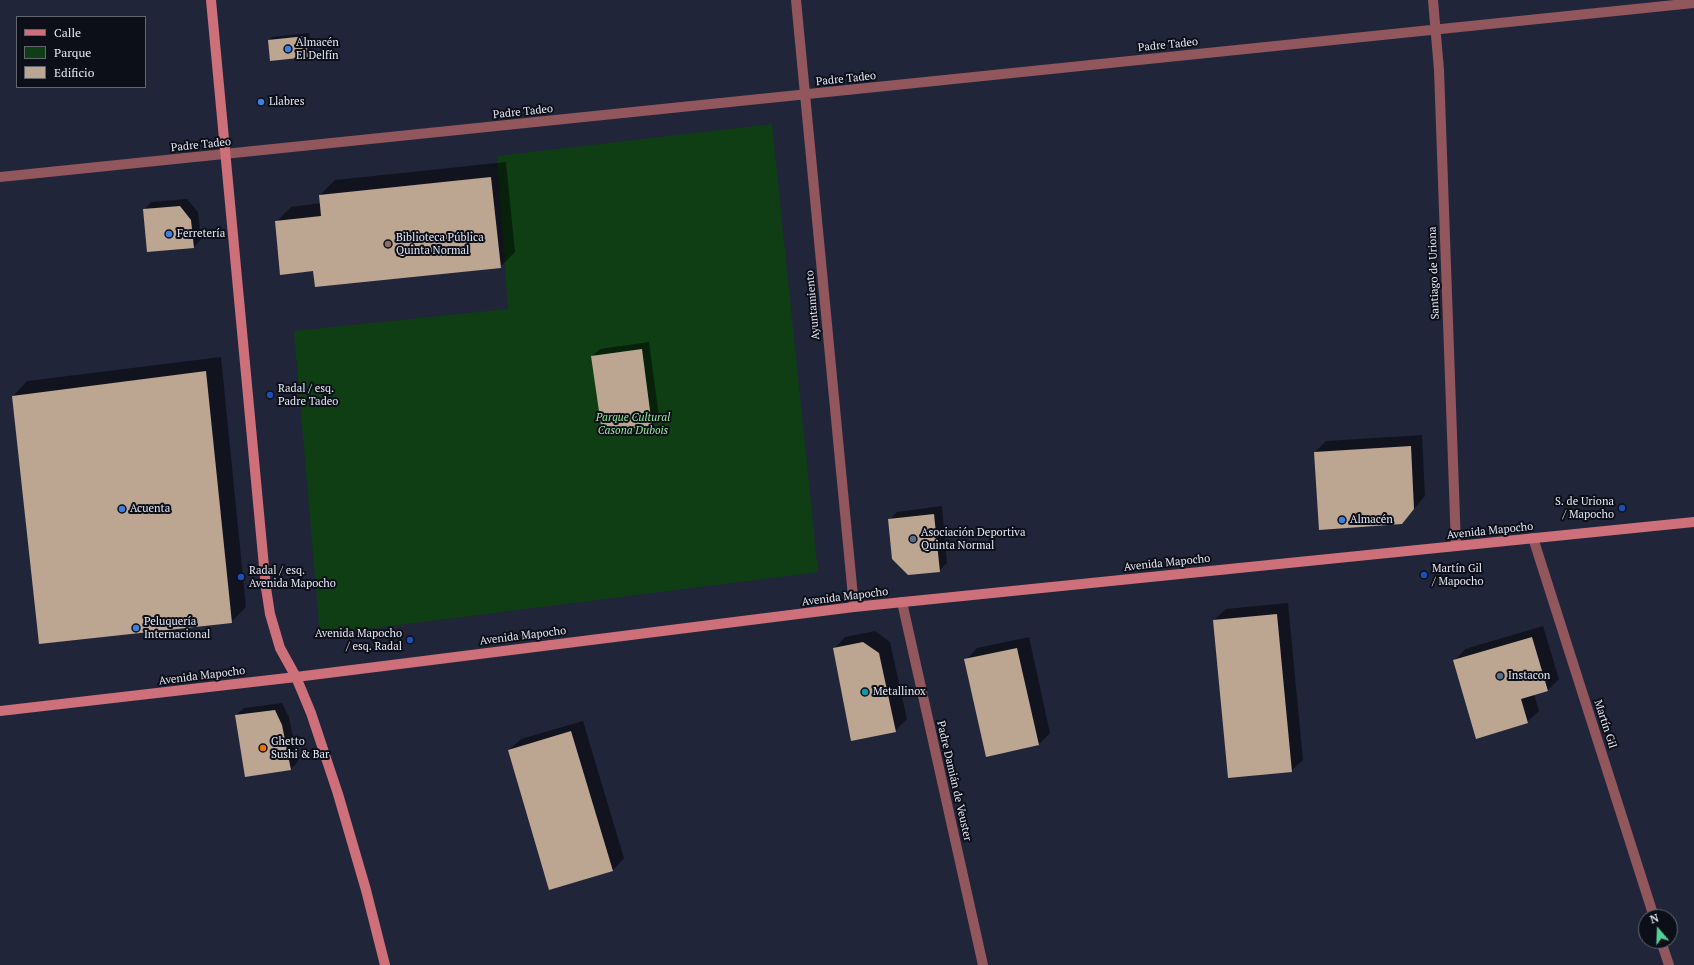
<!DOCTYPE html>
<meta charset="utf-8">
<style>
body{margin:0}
#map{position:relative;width:1694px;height:965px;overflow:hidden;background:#21253a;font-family:"PT Serif",serif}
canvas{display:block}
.legend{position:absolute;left:16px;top:16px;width:130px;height:72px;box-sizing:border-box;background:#0d0f18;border:1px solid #636671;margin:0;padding:5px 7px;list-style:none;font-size:12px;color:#e5e8f6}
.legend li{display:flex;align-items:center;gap:8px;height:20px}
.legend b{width:20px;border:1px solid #636671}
.north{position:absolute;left:1638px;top:909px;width:40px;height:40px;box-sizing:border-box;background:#0d0f18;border:1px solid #636671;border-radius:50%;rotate:341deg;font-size:11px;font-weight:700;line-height:16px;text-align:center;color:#e5e8f6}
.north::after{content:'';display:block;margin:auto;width:14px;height:18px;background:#51d398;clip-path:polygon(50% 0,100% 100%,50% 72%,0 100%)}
</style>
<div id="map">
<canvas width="1694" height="965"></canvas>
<ul class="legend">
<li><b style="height:5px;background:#cd707a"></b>Calle</li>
<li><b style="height:11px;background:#0f3e15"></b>Parque</li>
<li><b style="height:11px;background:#bca591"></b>Edificio</li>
</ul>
<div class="north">N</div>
</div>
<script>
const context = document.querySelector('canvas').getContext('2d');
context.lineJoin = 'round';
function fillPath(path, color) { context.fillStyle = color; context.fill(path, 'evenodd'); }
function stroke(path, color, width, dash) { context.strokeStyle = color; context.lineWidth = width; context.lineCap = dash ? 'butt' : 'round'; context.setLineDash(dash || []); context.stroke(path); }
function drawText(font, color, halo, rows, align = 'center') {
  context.font = font + ' "PT Serif",serif'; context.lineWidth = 4; context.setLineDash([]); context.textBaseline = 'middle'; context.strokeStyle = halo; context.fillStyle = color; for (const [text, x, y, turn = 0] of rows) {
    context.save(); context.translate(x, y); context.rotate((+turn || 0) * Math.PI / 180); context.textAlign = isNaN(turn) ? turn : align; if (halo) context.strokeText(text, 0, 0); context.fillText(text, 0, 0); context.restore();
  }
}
const green = new Path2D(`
 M772,124L818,572L320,635L294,331L508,309L497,156Z`);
const shadow = new Path2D(`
 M309,33L312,52L308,56L271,60L269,41L272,37Z
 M506,162L515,252L500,267L314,270L276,222L291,207L321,203L320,195L335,180Z
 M187,199L198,212L201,239L194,247L144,210L151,202Z
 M649,342L659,417L651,425L592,356L600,349Z
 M221,357L246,607L231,622L13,396L27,381Z
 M1422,435L1425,496L1402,523L1315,452L1326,441Z
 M942,506L947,563L939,571L889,520L897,512Z
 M1288,603L1303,760L1291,771L1214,620L1226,609Z
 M1543,626L1559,679L1548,690L1534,694L1539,711L1527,722L1454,661L1465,649Z
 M875,631L890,642L907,719L895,731L834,649L845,637Z
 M1029,637L1050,733L1039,744L966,660L977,648Z
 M282,703L289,717L298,762L290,770L236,715L244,708Z
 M583,721L624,858L613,870L509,750L521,739Z`);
const building = new Path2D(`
 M306,36L308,57L270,61L268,40Z
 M491,177L501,268L315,287L313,271L280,275L275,221L321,216L319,195Z
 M180,206L191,220L194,248L147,252L143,209Z
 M642,349L652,426L602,432L591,356Z
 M206,371L232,623L39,644L12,396Z
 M1411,446L1414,509L1402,524L1319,530L1314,452Z
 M934,514L940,572L908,575L892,559L888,519Z
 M1277,614L1292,772L1228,778L1213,620Z
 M1532,637L1548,691L1521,699L1528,723L1476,739L1453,660Z
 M863,642L879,653L896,732L851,741L833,648Z
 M1017,648L1039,745L986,757L964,659Z
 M275,710L282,725L291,770L245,777L235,715Z
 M571,731L613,871L549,890L508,750Z`);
const minor = new Path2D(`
 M796,0L854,607
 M1433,0L1439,70L1456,546
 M0,177L1694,3
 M1533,538L1654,917
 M902,602L983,965
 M1661,941L1669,965`);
const secondary = new Path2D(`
 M211,0L266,588L270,614L280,648L296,677L311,713L338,794L366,890L385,965
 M0,711L296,677L854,607L1694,522`);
const markers = [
 [288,49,4,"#3f7fe0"],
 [261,102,4,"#3f7fe0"],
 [169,234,4,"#3f7fe0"],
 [388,244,4,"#8d6e63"],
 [270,395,4,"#1a4fb4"],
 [1622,508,4,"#1a4fb4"],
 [122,509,4,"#3f7fe0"],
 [1342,520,4,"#3f7fe0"],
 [913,539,4,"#5c6f8a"],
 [1424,575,4,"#1a4fb4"],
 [241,577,4,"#1a4fb4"],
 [136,628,4,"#3f7fe0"],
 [410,640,4,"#1a4fb4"],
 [1500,676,4,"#5c6f8a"],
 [865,692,4,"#0f9aa8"],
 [263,748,4,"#e8710a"]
];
const poiNames = [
 ["Almacén",296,43],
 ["El Delfín",296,56],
 ["Llabres",269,102],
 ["Ferretería",177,234],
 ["Biblioteca Pública",396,238],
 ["Quinta Normal",396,251],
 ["Radal / esq.",278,389],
 ["Padre Tadeo",278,402],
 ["S. de Uriona",1614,502,"right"],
 ["/ Mapocho",1614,515,"right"],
 ["Acuenta",130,509],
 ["Almacén",1350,520],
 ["Asociación Deportiva",921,533],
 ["Quinta Normal",921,546],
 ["Martín Gil",1432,569],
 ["/ Mapocho",1432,582],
 ["Radal / esq.",249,571],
 ["Avenida Mapocho",249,584],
 ["Peluquería",144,622],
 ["Internacional",144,635],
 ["Avenida Mapocho",402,634,"right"],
 ["/ esq. Radal",402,647,"right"],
 ["Instacon",1508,676],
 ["Metallinox",873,692],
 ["Ghetto",271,742],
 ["Sushi & Bar",271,755]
];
const streetNames = [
 ["Padre Tadeo",1168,45,-6],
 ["Padre Tadeo",846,79,-6],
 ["Padre Tadeo",523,112,-6],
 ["Padre Tadeo",201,145,-6],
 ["Santiago de Uriona",1434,273,-92],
 ["Ayuntamiento",813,305,-95],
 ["Avenida Mapocho",1490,531,-6],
 ["Avenida Mapocho",1167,563,-6],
 ["Avenida Mapocho",845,597,-7],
 ["Avenida Mapocho",523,636,-7],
 ["Avenida Mapocho",202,676,-7],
 ["Martín Gil",1605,724,72],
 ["Padre Damián de Veuster",954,781,77]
];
const parkNames = [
 ["Parque Cultural",633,418],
 ["Casona Dubois",633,431]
];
fillPath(green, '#0f3e15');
fillPath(shadow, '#0007');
fillPath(building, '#bca591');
stroke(minor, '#91575c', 10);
stroke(secondary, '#cd707a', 10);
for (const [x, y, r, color] of markers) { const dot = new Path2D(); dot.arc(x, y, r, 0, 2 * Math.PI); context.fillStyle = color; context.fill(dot); stroke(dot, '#0d0f18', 1.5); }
drawText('11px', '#e5e8f6', '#0d0f18', poiNames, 'left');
drawText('11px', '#e5e8f6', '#0d0f18', streetNames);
drawText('italic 11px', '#95ec99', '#0d0f18', parkNames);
</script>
